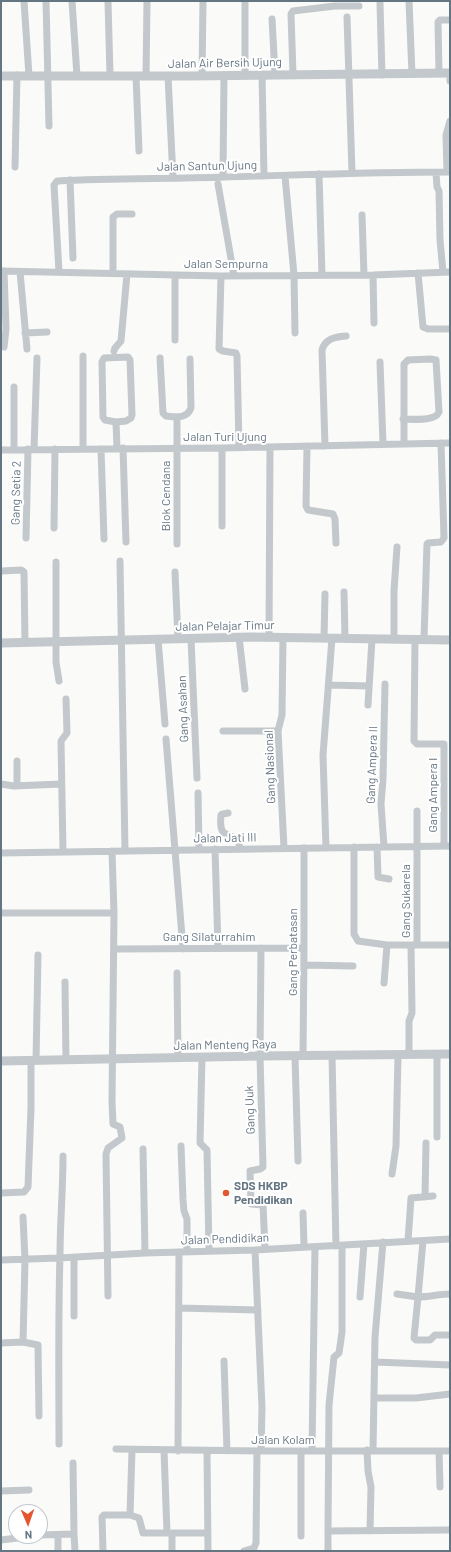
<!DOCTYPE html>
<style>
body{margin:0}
#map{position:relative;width:451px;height:1552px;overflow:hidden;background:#fafaf8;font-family:Barlow,sans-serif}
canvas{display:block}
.frame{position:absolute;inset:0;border:2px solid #657683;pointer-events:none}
.north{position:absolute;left:8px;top:1504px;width:40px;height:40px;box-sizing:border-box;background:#fff;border:1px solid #c1c8cd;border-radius:50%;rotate:178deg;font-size:11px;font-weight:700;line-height:16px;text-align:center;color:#657683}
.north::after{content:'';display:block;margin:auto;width:14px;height:18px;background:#e4572e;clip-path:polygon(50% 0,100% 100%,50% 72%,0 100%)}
</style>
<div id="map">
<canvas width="451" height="1552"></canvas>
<div class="frame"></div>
<div class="north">N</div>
</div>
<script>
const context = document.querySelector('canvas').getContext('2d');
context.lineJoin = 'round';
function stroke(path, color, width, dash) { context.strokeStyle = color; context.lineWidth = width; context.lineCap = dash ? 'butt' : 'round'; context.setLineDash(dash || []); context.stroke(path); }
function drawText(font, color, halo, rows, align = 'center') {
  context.font = font + ' Barlow,sans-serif'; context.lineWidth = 4; context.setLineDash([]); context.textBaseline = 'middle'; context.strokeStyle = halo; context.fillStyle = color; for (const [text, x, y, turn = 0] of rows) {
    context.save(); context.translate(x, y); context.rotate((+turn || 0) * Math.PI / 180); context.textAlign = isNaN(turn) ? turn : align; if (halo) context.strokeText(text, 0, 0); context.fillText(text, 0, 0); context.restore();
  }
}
const minor = new Path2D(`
 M24,1L29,76
 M46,1L49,126
 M72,1L77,76
 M108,1L110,75
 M409,1L412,74
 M380,3L382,75
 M347,17L352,173
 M272,19L275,74
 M439,73L438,22L440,20H450
 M450,73V81
 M262,74L264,176
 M293,74L291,14L293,11L335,6H359
 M202,75L203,1
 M245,75V1
 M136,76L139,151
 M146,76L147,1
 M168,76L173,178
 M15,167L17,75
 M447,172L446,135L450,121
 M436,173L437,187L439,191L440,240L443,272
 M319,174L322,275
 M285,176L294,275L295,333
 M223,177L224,75
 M70,180L73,258
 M218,184L234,276
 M362,215L364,275
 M1,271L221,276L373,275L450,272
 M4,271L6,329L4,347
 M20,272L27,349
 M59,272L54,185L57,181C113,178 169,179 225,177C300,175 375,172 450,172
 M113,273V217L117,214H132
 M418,273L423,327L428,329H450
 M175,275V340
 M373,275L374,323
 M221,276L219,349L223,351L236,353L237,356L239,447
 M25,333L47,332
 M114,351L115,348L121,341L127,274
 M160,358L163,413L166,416C176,417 187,419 191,408L190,359
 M380,362L383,444
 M14,387V450
 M177,417V544
 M403,419C413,419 435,422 439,412L436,360L430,359L408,360L404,364V443
 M116,422L126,421L131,418L132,415L130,360L128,357L104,358L102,362L103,417L105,420L116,422L117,448
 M307,446L306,506L308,510L333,514L335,519L336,543
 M325,446L322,350C325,338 336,337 346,336
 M123,448L126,542
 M222,448V526
 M34,449L37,358
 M83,449V356
 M101,449L104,539
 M1,450L222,448L450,443
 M54,528L55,449
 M26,538L28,449
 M120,561L125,851
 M56,562V662L59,681
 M2,571L21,570L24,572L25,642
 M175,572L178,639
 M344,592L345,638
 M239,637L245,689
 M269,637L270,447
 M283,637L282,715L278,731L284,848
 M324,638L325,594
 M158,639L165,724
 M191,639L197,778
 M394,639V591L397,547
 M415,639L414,741L417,744H444V846
 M424,639L427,544L428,543L441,542L444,538L441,443
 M329,685L369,686
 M368,705L372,639
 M223,731H278
 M166,739L183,949
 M17,761V786
 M1,784L14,786L61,784
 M198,793L199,850
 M417,811V945
 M228,813L223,814L221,815C219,835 224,833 238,839L240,849
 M354,847V934L358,941L387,945H450
 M377,847L378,877L389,879
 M384,847L381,804L383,779L385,684
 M326,848L323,755L332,638
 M215,849L218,948
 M63,852L61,741L67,733L66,699
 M1,853L450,846
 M1,913H114
 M261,948L260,1056L263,1167L260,1169L250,1171L251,1204L263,1205L265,1249
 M114,949L304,948
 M304,965L353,966
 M177,973L178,1057
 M65,982L66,1060
 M384,983L387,945
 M332,1055L336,1246
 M409,1055V1021L412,1013L411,945
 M295,1056L298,1161
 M303,1056L304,948V848
 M202,1057L200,1143L207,1150L209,1251
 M36,1061L38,955
 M437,1137V1054
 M181,1146L183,1200L184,1211L187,1219V1252
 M143,1149L145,1253
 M392,1174L396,1146L398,1055
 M1,1193L24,1192L28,1187L31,1108V1061
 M425,1197L426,1143
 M303,1213L304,1247
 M23,1217L25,1260L23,1342
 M408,1241L411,1198L433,1196
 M423,1241L418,1297C429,1297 439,1294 450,1294
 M342,1246V1332L339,1353L334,1357L329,1405L328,1531L450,1530
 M255,1250L262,1408L261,1451
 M1,1260L59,1258L145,1253L255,1250L450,1239
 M397,1294L418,1297L414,1338L416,1340H430L435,1335H450
 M108,1296L106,1154L108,1148L122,1138L120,1127L113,1124L112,1102L114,913L112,851
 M360,1297L364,1244
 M179,1308L258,1310
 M74,1316V1258
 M1,1343L23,1342L38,1345L39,1416
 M224,1361L227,1451
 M375,1362L450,1365
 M374,1398H416L450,1394
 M59,1444C59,1382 58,1319 60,1256C60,1223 63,1190 63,1156
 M116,1449L261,1451H450
 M164,1450L167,1533
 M367,1450L368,1471L371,1487L370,1531
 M373,1450L375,1337L383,1242
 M178,1451L179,1252
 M207,1451L208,1551
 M312,1451L315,1247
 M439,1451L440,1487
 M1,1491L29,1490
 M130,1515L139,1518L143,1533H208
 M328,1531V1551
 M172,1533V1551
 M74,1534L75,1551
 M40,1535L74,1534L73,1463
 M58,1535V1551
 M301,1536V1451
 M1,1540L34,1536
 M103,1551L102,1517L104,1515H130L132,1450
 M244,1551L254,1548L256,1543L257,1451`);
const tertiary = new Path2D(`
 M1,76H191L450,73
 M1,643L251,637L450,640
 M1,1061L260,1056L450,1054`);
const markers = [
 [226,1193,4,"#e4572e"]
];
const streetNames = [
 ["Jalan Air Bersih Ujung",225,63,-1],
 ["Jalan Santun Ujung",207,166,-1],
 ["Jalan Sempurna",226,264],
 ["Jalan Turi Ujung",225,437],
 ["Gang Setia 2",16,493,-89],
 ["Blok Cendana",166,496,-90],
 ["Jalan Pelajar Timur",225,626,-1],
 ["Gang Asahan",183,709,-92],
 ["Gang Ampera II",372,765,-88],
 ["Gang Nasional",270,767,-92],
 ["Gang Ampera I",433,795,-90],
 ["Jalan Jati III",225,838,-1],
 ["Gang Sukarela",406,901,-90],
 ["Gang Silaturrahim",209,937],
 ["Gang Perbatasan",293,952,-90],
 ["Jalan Menteng Raya",225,1045,-1],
 ["Gang Uuk",250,1110,-92],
 ["Jalan Pendidikan",225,1239,-2],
 ["Jalan Kolam",283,1440]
];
const poiNames = [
 ["SDS HKBP",234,1186],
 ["Pendidikan",234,1200]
];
stroke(minor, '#c3c8cc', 7);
stroke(tertiary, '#c3c8cc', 9);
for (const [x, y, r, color] of markers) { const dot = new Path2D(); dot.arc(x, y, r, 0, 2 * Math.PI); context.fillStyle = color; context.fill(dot); stroke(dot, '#fff', 1.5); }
drawText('12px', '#657683', '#fff', streetNames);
drawText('bold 12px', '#657683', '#fff', poiNames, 'left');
</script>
